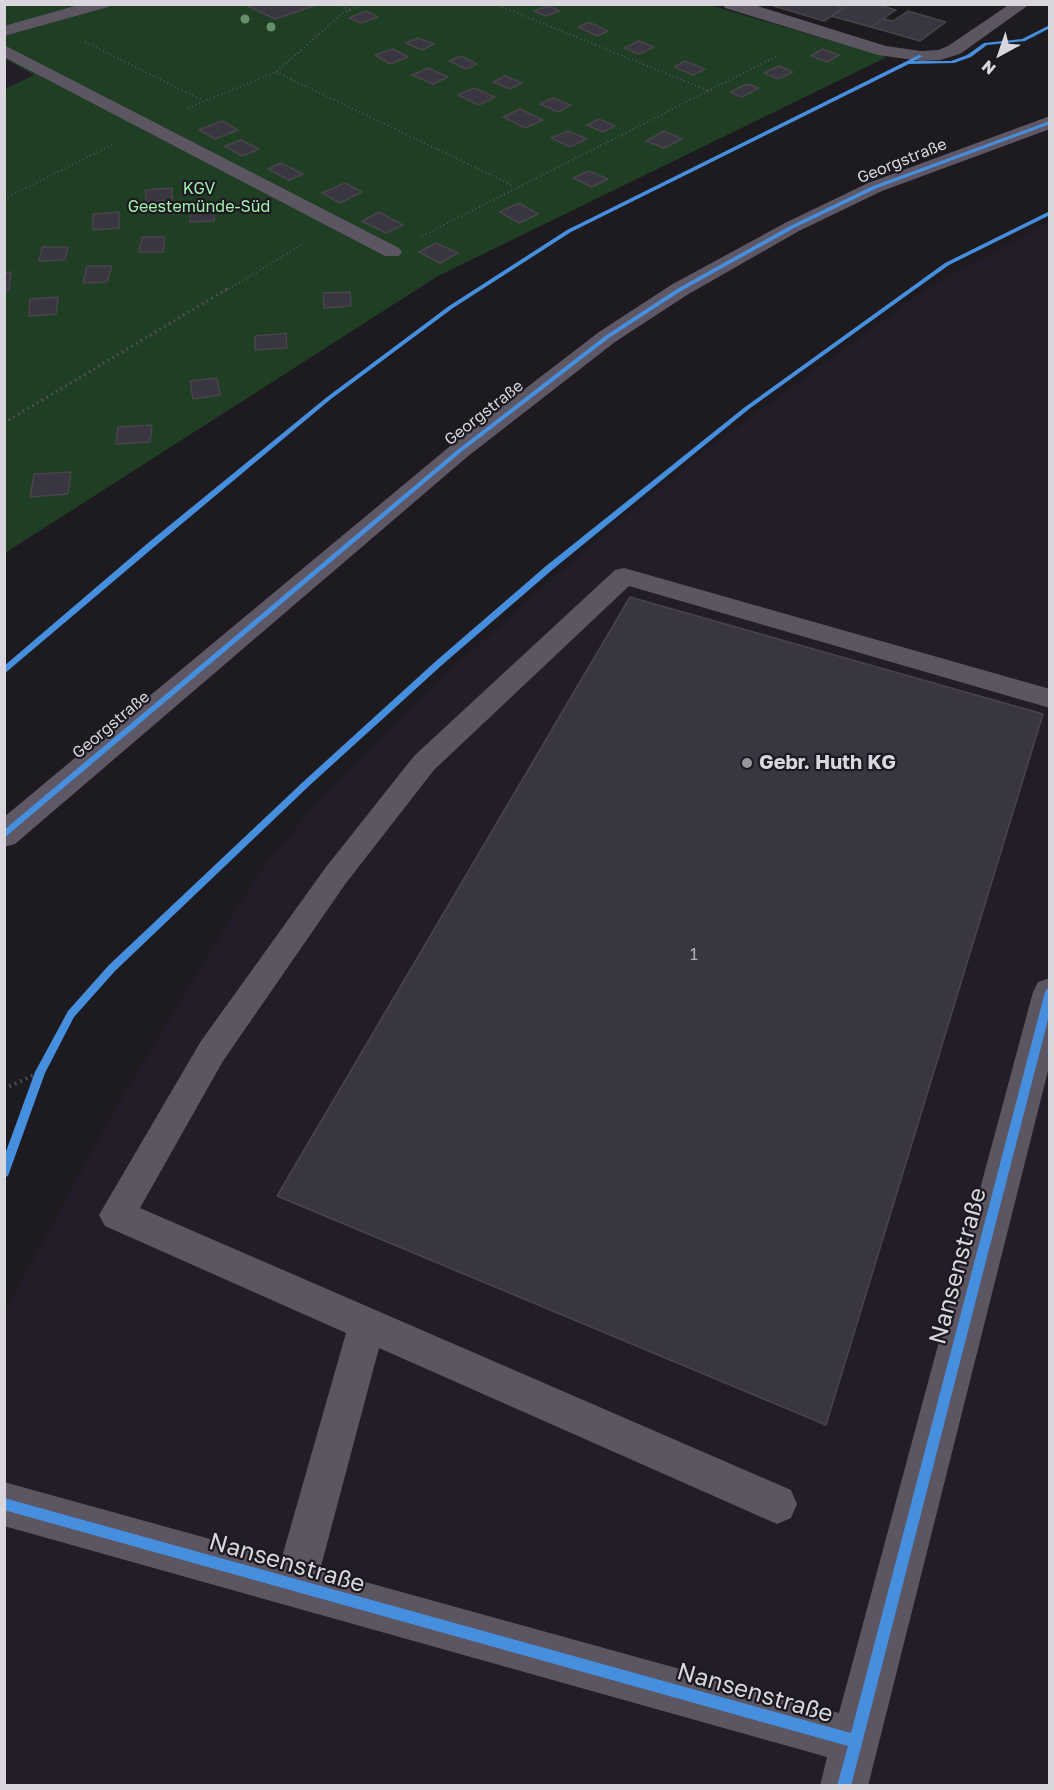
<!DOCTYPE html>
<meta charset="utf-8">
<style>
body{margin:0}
#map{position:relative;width:1054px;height:1790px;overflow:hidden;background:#1d1b1f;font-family:"Golos Text",sans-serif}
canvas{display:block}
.frame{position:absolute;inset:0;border:6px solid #d9d7dd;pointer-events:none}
.north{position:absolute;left:970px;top:24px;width:60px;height:60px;-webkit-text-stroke:4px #1c1921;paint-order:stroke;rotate:220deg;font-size:16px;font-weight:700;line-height:24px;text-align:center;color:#d9d7dd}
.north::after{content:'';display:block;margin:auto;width:21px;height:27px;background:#d9d7dd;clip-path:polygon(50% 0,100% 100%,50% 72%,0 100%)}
</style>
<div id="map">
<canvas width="1054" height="1790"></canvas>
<div class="frame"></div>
<div class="north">N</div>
</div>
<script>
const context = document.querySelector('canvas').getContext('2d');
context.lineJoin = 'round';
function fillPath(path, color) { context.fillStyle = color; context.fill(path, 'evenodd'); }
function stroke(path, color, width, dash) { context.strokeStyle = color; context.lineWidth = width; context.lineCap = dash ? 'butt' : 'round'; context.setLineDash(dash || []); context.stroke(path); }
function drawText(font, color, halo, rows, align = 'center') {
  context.font = font + ' "Golos Text",sans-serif'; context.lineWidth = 4.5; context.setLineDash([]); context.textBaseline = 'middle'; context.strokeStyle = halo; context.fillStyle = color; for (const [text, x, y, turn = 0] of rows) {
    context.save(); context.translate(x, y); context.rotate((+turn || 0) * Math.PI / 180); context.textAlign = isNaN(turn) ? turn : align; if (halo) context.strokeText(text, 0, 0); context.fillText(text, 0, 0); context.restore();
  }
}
const built = new Path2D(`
 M5,59L35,75L5,89Z
 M1049,222V1785L5,1786V1312L114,1111L258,874L317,803L453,668L619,520L703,452L926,289Z`);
const green = new Path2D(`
 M5,5H710L887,57L438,276L5,553V89L34,75L5,59Z`);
const building = new Path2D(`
 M244,4H319L275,19Z
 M767,4H832L844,8L824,21Z
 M849,4H876L896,10L871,27L831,16Z
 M548,6L560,11L546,16L534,11Z
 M366,11L378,17L361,23L349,18Z
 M908,11L946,22L920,41L871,27L883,19L893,21Z
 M589,22L608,31L597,36L578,27Z
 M418,38L434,44L422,50L406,43Z
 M639,41L654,47L639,54L624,48Z
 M393,49L408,57L390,64L375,55Z
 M822,49L839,55L827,62L811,56Z
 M461,56L477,64L466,69L449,61Z
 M685,61L705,69L693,75L674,67Z
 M779,66L793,72L778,79L764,73Z
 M428,68L448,77L433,84L412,75Z
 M505,76L522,83L510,89L493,82Z
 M747,84L759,88L742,97L730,92Z
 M474,88L495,97L479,105L458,95Z
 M553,98L571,105L558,112L540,104Z
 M520,109L543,120L525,128L503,117Z
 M599,119L615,126L603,132L587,125Z
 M222,121L238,130L215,139L199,130Z
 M568,131L587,139L570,147L551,138Z
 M664,131L682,139L664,148L646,141Z
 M241,140L259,149L242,156L225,146Z
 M281,163L303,174L289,180L268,169Z
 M589,171L608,179L592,187L573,178Z
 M345,183L362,192L340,203L322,193Z
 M172,188V200L146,202L145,190Z
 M519,203L538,214L519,223L500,212Z
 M214,207V221L190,222L191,208Z
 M119,212V228L93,230V214Z
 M379,212L403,225L386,233L362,221Z
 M142,237H165L163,252H139Z
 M436,243L458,253L440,263L419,252Z
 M42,247H68L65,260L39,261Z
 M87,266H112L107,282L83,283Z
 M11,272L9,290H4V273Z
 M350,292L351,306L324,308L323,293Z
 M58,297L56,314L29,316L30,299Z
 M286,333L287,348L255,350V336Z
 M217,378L220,395L193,399L190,381Z
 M152,425L150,442L116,444L118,427Z
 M71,472L68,494L30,497L34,474Z
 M630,597L1043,714L826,1425L277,1196Z`);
const pathFar2 = new Path2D(`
 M338,4L350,10
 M495,4L709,91
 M85,42L202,100
 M276,72L514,186
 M188,108L276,72L343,13L363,4
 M4,199L114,144
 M422,236L779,55
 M225,291L303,244`);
const pathFar1 = new Path2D(`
 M4,423L227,289`);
const path = new Path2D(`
 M4,1089L40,1072`);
const service = new Path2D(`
 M82,4H110L108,7L4,36V26Z
 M4,45L399,248L402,252L399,256H385L4,57Z
 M624,568L1050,689V708L629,586L434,770L346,883L223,1061L140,1208L791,1490L797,1504L791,1518L777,1524L379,1348L316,1585L310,1600L295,1606L280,1600L274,1585L346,1333L105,1226L99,1215L201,1041L326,867L414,756L615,570Z`);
const minor = new Path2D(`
 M723,4H751L886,46L921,51L938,50L948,46L1010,4H1030L960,54L940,60L921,61L878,55L725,8Z
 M1050,978V1063L868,1786H820L827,1757L4,1526V1482L839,1713L1033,992L1038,982Z`);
const primary = new Path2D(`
 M1050,116V129L882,191L799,231L687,295L615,342L467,457L15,844L4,847V817L449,447L599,332L671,285L785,223L868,183Z`);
const cycleway = new Path2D(`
 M1050,25V28L1025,41L987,45L971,57L954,63L909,64L571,232L453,308L331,399L154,547L4,674V666L148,543L327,397L449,306L567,230L919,55L923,56L914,61H951L967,55L984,43L1022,39Z
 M1050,121V124L877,188L794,228L681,291L609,338L460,453L4,838V830L456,451L605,336L677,289L790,226L873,186Z
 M1050,211V215L949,265L749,409L552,570L442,665L310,785L115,971L74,1017L45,1073L9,1173L8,1176L4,1177V1157L35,1072L68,1011L109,965L304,781L436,661L546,566L745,407L945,263Z
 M1050,988V1012L851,1786H837L848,1746L4,1510V1498L851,1733L1045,992L1047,989Z`);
const trees = [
 [245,19],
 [271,27]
];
const markers = [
 [747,763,6,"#97959a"]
];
const farStreetnames = [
 ["Georgstraße",902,161,-22],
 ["Georgstraße",484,413,-38],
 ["Georgstraße",111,725,-40]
];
const farParknames = [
 ["KGV",199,189],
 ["Geestemünde-Süd",199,207]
];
const numberNames = [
 ["1",694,955]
];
const poiNames = [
 ["Gebr. Huth KG",759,763]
];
const nearStreetnames = [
 ["Nansenstraße",958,1266,-75],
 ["Nansenstraße",287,1563,16],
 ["Nansenstraße",755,1693,16]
];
fillPath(built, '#221d29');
fillPath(green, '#203e24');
fillPath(building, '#3a3641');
stroke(building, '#474549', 1.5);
stroke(pathFar2, '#57535c', 2, [1, 3]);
stroke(pathFar1, '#57535c', 3, [1.5, 4]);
stroke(path, '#57535c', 4, [1.5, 4.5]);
fillPath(service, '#5c5663');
fillPath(minor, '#5c5663');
fillPath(primary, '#5e5766');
fillPath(cycleway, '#468fdf');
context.fillStyle = '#66906b';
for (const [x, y] of trees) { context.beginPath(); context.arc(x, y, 4.5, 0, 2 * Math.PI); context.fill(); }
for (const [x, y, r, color] of markers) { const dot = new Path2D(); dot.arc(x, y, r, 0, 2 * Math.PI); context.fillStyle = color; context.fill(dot); stroke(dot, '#1c1921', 2); }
drawText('16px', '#d9d7dd', '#1c1921', farStreetnames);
drawText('16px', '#a2f0aa', '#1c1921', farParknames);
drawText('16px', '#b1afb6', null, numberNames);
drawText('bold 20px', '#d9d7dd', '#1c1921', poiNames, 'left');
drawText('24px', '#d9d7dd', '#1c1921', nearStreetnames);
</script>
